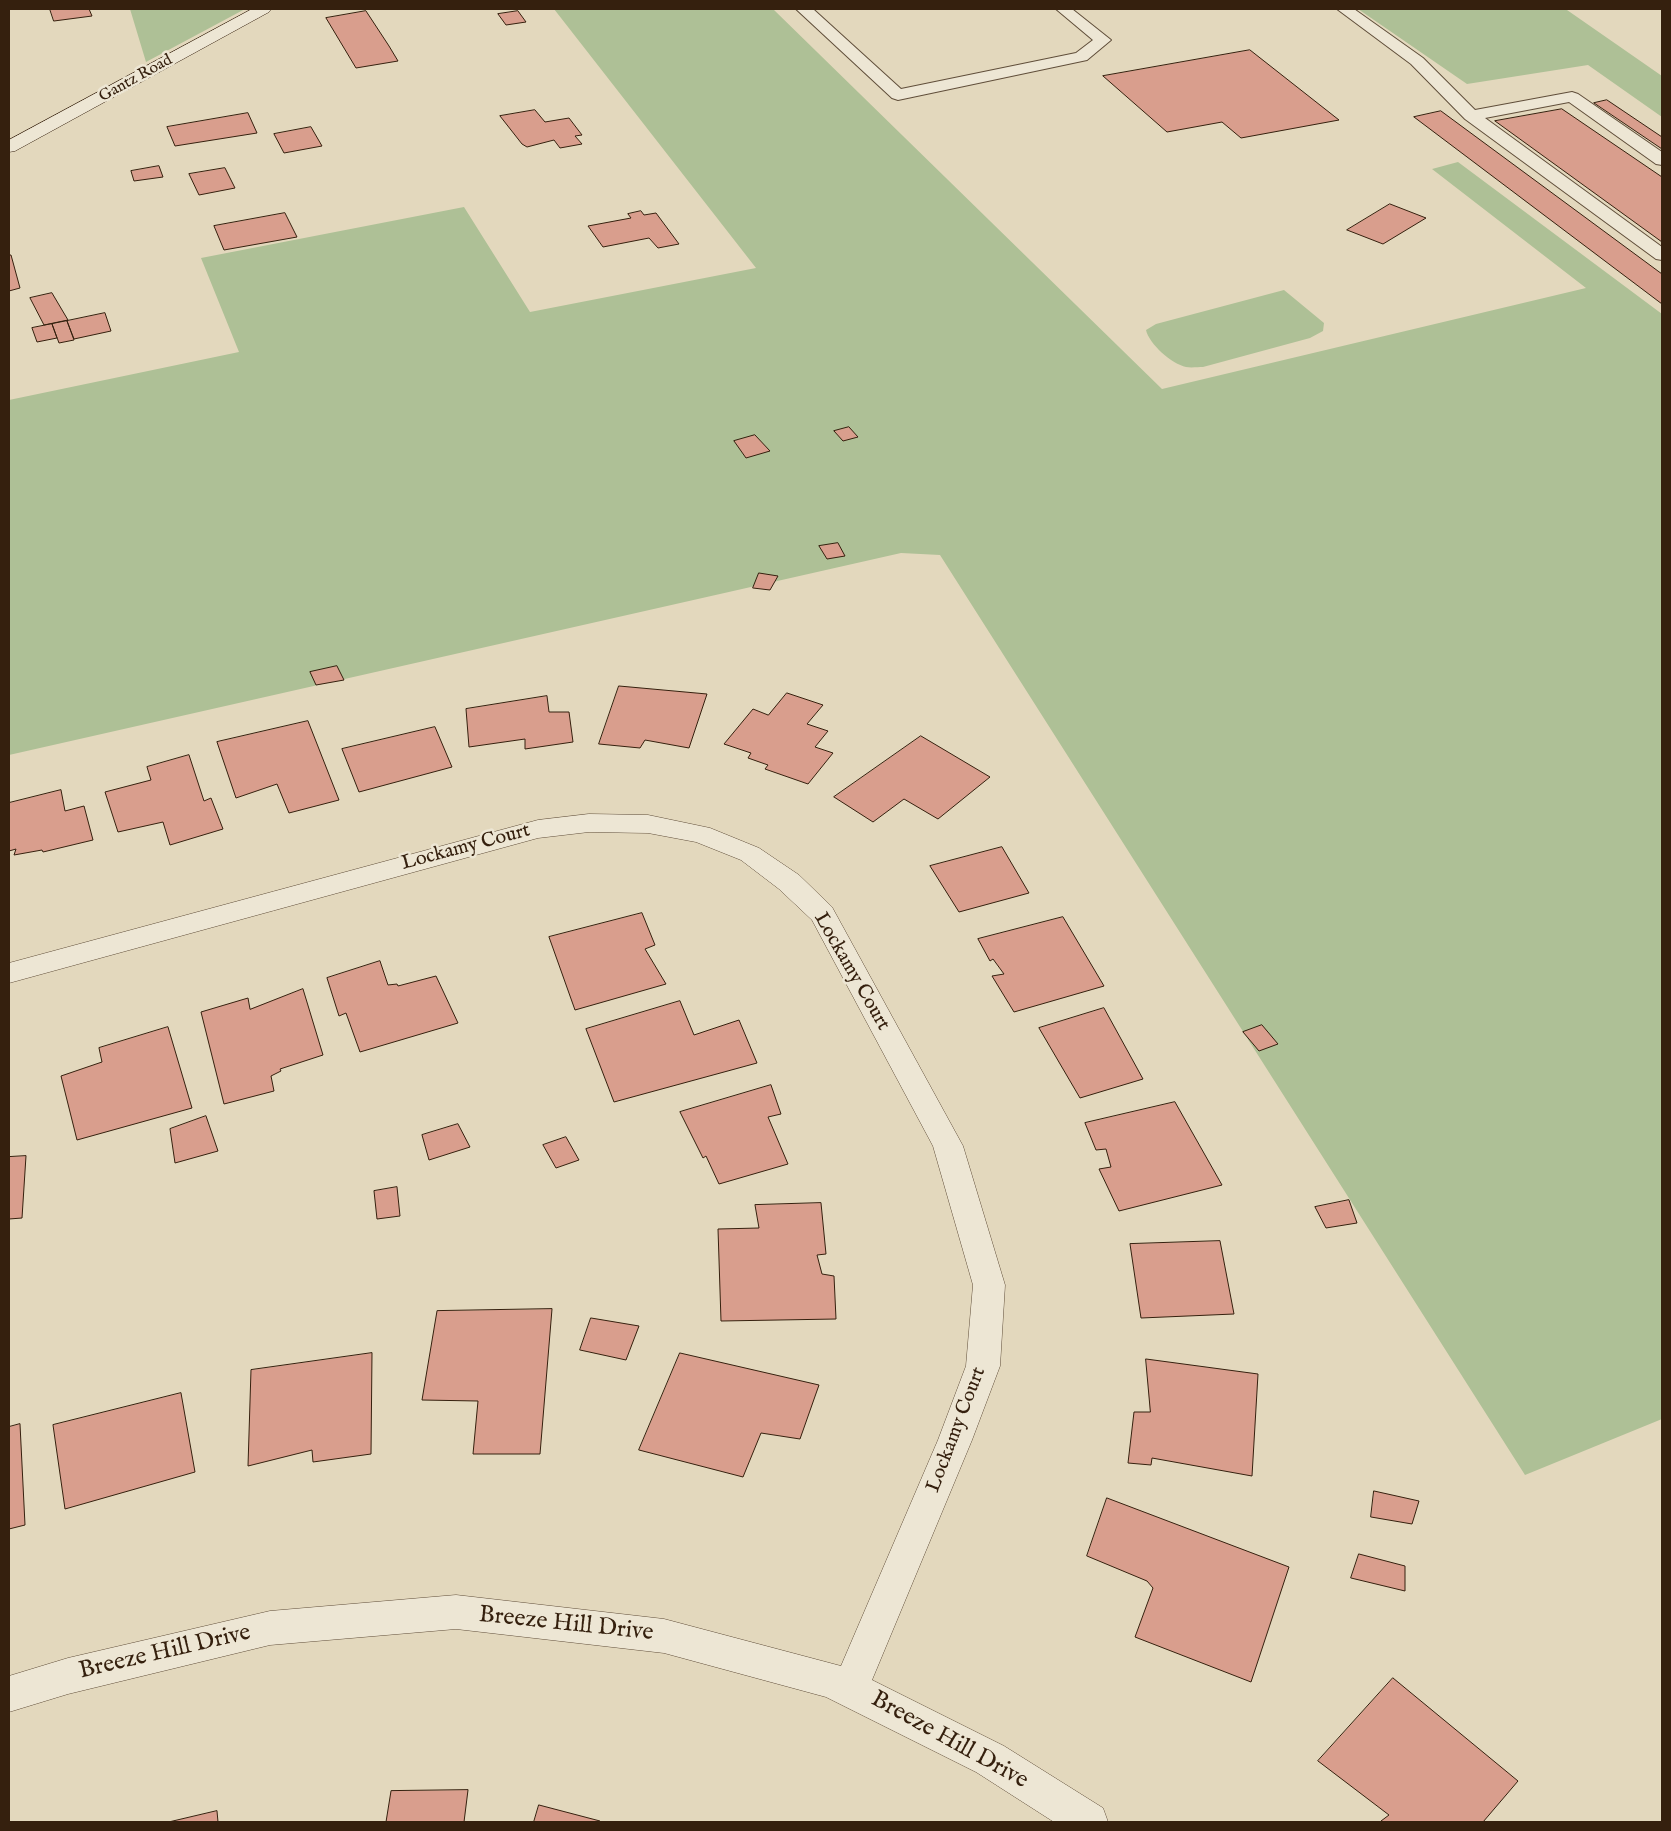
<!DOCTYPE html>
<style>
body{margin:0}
#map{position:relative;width:1671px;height:1831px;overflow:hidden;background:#e3d8bd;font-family:"IM FELL English",serif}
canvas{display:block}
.frame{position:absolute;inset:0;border:10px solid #35200e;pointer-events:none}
</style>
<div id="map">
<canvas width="1671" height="1831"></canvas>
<div class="frame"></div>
</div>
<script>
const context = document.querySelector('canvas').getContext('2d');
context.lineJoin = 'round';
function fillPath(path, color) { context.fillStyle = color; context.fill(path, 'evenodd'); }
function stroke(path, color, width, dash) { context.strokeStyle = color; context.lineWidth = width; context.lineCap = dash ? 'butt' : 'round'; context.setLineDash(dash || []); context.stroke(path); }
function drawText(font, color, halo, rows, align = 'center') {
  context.font = font + ' "IM FELL English",serif'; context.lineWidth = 5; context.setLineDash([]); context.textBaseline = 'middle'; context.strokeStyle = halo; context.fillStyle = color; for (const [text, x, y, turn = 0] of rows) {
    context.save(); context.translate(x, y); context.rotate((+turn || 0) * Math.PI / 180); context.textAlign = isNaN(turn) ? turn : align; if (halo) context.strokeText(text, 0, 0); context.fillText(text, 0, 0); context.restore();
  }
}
const green = new Path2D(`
 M130,9H245L146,62Z
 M554,9H773L1162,389L1586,288L1432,169L1458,162L1662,314V1419L1525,1475L940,555L901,553L9,755V400L239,352L201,258L464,207L530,312L756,268Z
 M1358,9H1571L1567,10L1662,76V117L1588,65L1467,84Z
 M1284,290L1324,323L1323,331L1310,338L1203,367C1198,367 1191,368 1186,367C1172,364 1149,344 1146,330L1156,324Z`);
const building = new Path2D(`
 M50,9H89L92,16L54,21Z
 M366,11L389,46L398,61L356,68L326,18Z
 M518,11L526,22L506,25L498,14Z
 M1250,50L1339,120L1241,138L1222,122L1167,132L1103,76Z
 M1607,100L1662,137V149L1594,103Z
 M1562,109L1662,177V242L1495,121Z
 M535,110L545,122L569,118L582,135L575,136L582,144L560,148L554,140L527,147L522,144L500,116Z
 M1441,111L1662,274V304L1414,117Z
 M248,113L257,133L175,146L167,127Z
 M311,127L322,146L284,153L274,134Z
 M159,166L163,177L134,181L131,171Z
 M225,168L235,188L199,195L189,174Z
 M1390,204L1426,218L1383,244L1347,230Z
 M641,211L644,215L656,213L679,244L658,248L649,238L603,247L588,226L631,218L628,214Z
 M285,213L297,237L224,250L214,226Z
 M9,255H11L20,288L9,291Z
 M52,293L68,320L44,325L30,298Z
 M105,313L111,331L74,339L67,321Z
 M67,321L74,340L59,343L52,324Z
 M52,324L57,338L37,342L32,328Z
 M849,427L858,437L843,441L834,431Z
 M755,435L770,451L746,458L734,441Z
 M838,543L845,556L827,559L819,546Z
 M759,573L778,576L770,590L753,588Z
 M337,666L344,680L316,685L310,672Z
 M619,686L707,694L689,748L645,740L640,748L599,744Z
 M787,693L823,705L807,724L828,731L815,747L833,753L808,784L765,769L768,765L748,758L751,753L724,744L753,709L768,715Z
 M547,696L549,712H569L573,742L525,749V739L469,747L466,709Z
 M308,721L339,800L289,813L277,784L236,798L217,742Z
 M435,727L452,767L359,792L342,749Z
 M921,736L990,777L938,819L904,799L873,822L834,797Z
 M189,755L204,801L211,798L223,829L170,845L163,822L118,832L105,792L151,780L147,767Z
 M61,790L65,811L84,806L93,840L43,852L42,850L14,855L16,849L9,851V803Z
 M1002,847L1029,893L959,912L930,866Z
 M642,913L655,945L645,949L666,984L575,1010L549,937Z
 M1063,917L1104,986L1014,1012L992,976L1004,974L993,959L990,961L978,939Z
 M380,961L388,985L397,984L398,986L436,976L458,1023L360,1052L346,1013L339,1016L327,978Z
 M303,989L323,1055L280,1069L281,1071L271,1076L274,1091L224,1104L201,1012L248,998L250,1009Z
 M680,1001L694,1035L739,1020L757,1063L614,1102L586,1029Z
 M1104,1008L1143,1079L1080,1098L1039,1028Z
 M1262,1025L1278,1044L1259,1051L1243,1032Z
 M168,1027L192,1108L77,1140L61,1076L102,1062L99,1048Z
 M771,1085L781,1114L768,1117L788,1164L719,1184L706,1156L703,1158L680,1112Z
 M1175,1102L1222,1185L1119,1211L1099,1169L1111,1167L1106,1149L1096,1150L1085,1123Z
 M206,1116L218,1151L175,1163L170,1129Z
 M458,1124L470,1147L429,1160L422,1135Z
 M566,1137L579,1160L556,1168L543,1145Z
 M26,1156L22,1218L9,1219V1157Z
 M397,1187L400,1216L377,1219L374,1191Z
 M1349,1200L1357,1223L1326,1228L1315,1207Z
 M821,1203L826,1254L817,1255L822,1274L834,1276L836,1319L721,1321L718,1229L759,1228L755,1205Z
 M1220,1241L1234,1314L1141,1318L1130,1244Z
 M552,1309L540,1454H473L478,1401L422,1400L437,1311Z
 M591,1318L639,1326L626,1360L580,1350Z
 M372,1353L371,1454L313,1462L312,1450L248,1466L251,1370Z
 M680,1353L819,1385L800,1439L761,1433L743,1477L639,1450Z
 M1146,1359L1258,1374L1252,1476L1152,1458L1151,1465L1128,1463L1134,1412H1150Z
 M181,1393L195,1472L65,1509L53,1425Z
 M20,1424L25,1525L9,1529V1427Z
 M1374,1491L1419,1501L1412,1524L1371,1517Z
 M1107,1498L1289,1567L1251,1682L1135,1637L1153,1588L1147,1581L1087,1556Z
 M1359,1554L1405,1566V1591L1351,1578Z
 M1393,1678L1518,1781L1483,1822H1383L1381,1821L1389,1815L1318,1761Z
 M468,1790L464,1822H386L391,1791Z
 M539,1805L600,1821V1822H534Z
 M217,1811L218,1822H169Z`);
const service = new Path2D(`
 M796,9H813L901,89L1076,53L1093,40L1056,9H1072L1111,40L1087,60L898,100L892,98Z
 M1337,9H1354L1423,58L1475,110L1572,92L1578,94L1662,152V165L1656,164L1569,102L1485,118L1662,247V260L1656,259L1465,119L1411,64Z`);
const minor = new Path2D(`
 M589,814L648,815L710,828L759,848L799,875L832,907L963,1146L1005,1285L1000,1366L972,1440L872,1680L1004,1746L1103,1808L1108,1822H1054L976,1772L826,1697L664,1653L456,1629L270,1645L68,1694L9,1712V1676L68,1658L270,1611L456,1595L664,1619L841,1666L938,1440L966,1366L973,1285L933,1146L812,920L779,889L741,860L696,842L648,833L589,832L538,838L9,983V963L538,820Z`);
const secondary = new Path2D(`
 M252,9H271L269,12L15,151L9,152V140Z`);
const farStreetnames = [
 ["Gantz Road",136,79,-29]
];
const streetNames = [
 ["Lockamy Court",466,848,-15],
 ["Lockamy Court",851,972,60],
 ["Lockamy Court",957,1430,-69]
];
const nearStreetnames = [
 ["Breeze Hill Drive",566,1625,6],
 ["Breeze Hill Drive",165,1653,-13],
 ["Breeze Hill Drive",949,1741,29]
];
fillPath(green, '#aec096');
fillPath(building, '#d99e8d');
stroke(building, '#35200e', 1);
stroke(service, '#604e3a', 2);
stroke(minor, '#604e3a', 1);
stroke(secondary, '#35200e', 1);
fillPath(service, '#ede6d4');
fillPath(minor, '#ede6d4');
fillPath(secondary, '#ede6d4');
drawText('16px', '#35200e', '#ede6d4', farStreetnames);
drawText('20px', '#35200e', '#ede6d4', streetNames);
drawText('24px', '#35200e', '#ede6d4', nearStreetnames);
</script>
